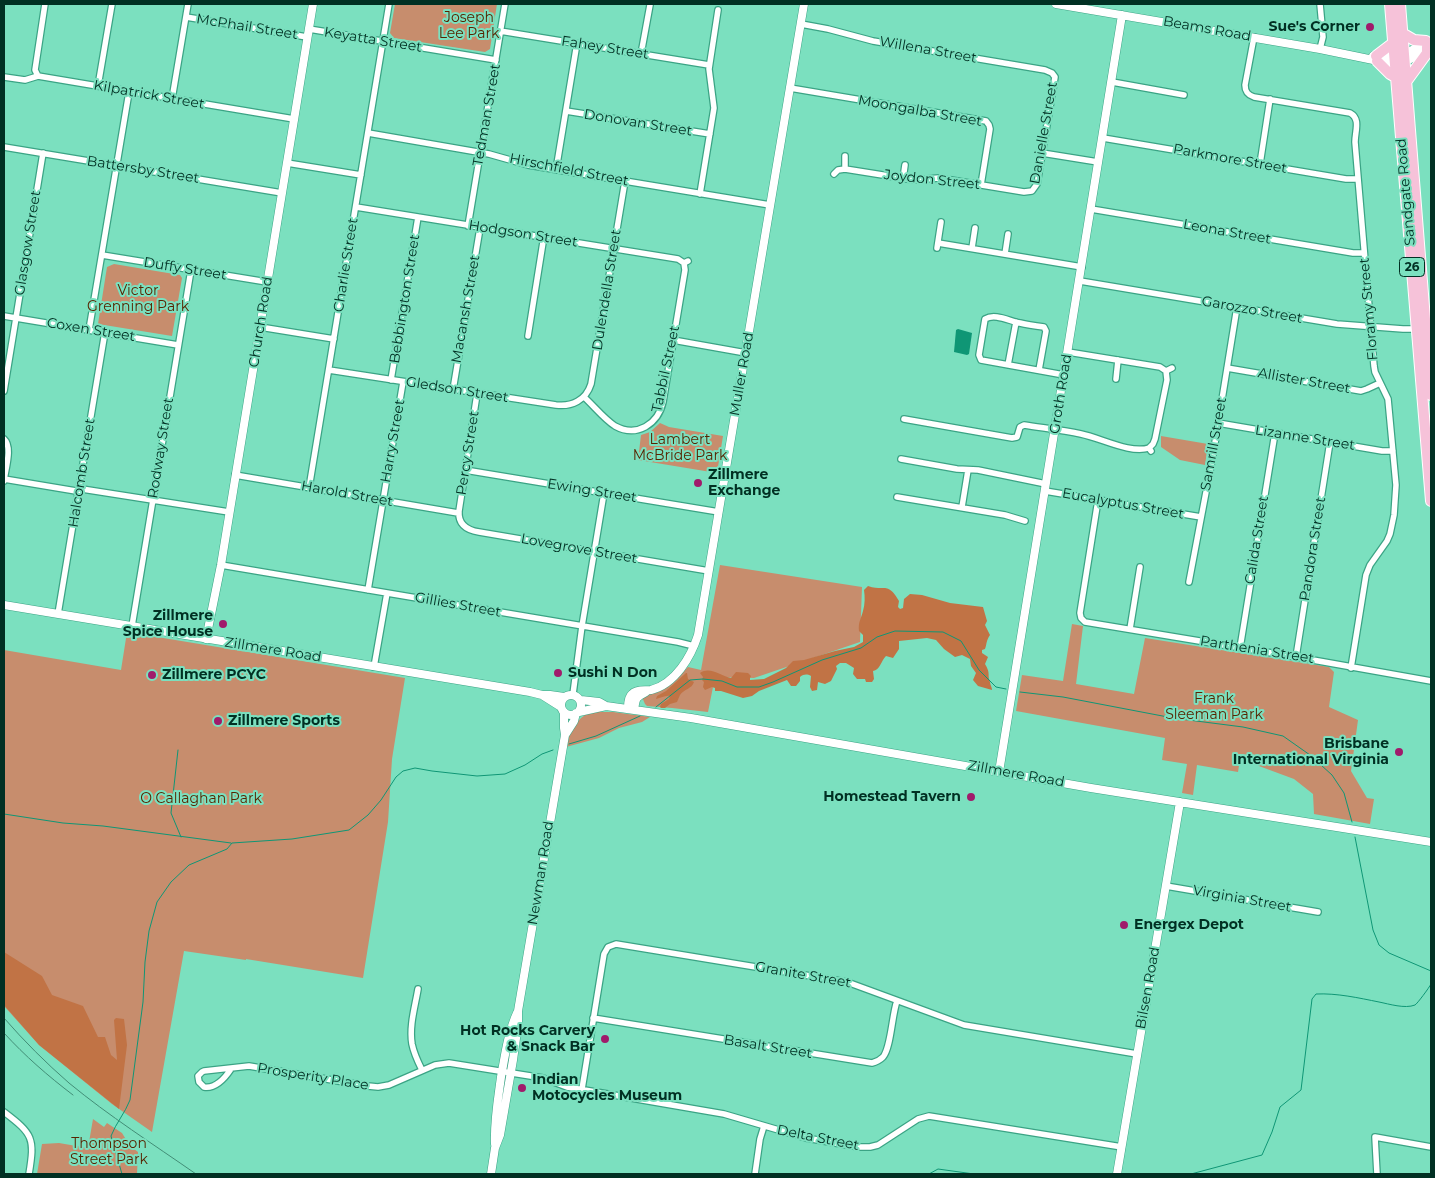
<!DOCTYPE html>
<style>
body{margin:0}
#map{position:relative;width:1435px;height:1178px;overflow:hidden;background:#7be0bf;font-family:Montserrat,sans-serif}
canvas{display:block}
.frame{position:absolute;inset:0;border:5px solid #013023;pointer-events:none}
</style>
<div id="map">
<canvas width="1435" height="1178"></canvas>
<div class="frame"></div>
</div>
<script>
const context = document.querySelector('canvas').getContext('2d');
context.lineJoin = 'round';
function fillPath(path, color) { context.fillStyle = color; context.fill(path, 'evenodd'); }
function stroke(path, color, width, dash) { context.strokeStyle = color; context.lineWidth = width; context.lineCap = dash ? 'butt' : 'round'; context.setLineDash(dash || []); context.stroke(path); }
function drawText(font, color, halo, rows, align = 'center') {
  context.font = font + ' Montserrat,sans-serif'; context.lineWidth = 4; context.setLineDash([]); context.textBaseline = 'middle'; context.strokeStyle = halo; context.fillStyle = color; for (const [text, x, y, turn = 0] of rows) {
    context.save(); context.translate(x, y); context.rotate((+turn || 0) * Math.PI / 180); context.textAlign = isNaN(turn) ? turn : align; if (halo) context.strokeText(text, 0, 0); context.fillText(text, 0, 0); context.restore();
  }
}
const green = new Path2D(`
 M395,4H497L490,49L485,52L394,38L390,33Z
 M114,264L180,275L182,278L172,336L98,324L107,267Z
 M660,423L669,427L723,436L717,473L638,460L641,435L650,432Z
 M1161,436L1208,444L1205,465L1180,460L1161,447Z
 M720,565L862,587L860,642L754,678L715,677L708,712L672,708L647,706L645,704L642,697C660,690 675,681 688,667L701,670Z
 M1072,624L1083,626L1076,684L1134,694L1145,638L1329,667L1334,672L1329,707L1358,720L1351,771L1367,798L1374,799L1370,824L1314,814L1313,794L1294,779L1240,759L1238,772L1197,765L1193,795L1182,793L1187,764L1162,760L1165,738L1016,711L1022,675L1063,681Z
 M127,632L405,678L392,759L388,822L363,978L246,959V960L184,951L152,1132L112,1104L39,1045L4,1006V650L121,670Z
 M598,712H613L650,717L642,722L619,728L599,738L566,747C568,736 575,721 585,715C589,713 593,713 598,712Z
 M93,1119L104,1127L107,1123L122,1133L130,1146L138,1152L137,1174H37L42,1144L59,1143L88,1148Z`);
const forest = new Path2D(`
 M868,586C885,592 887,581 899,601L898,607L900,609L903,608L904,599L910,594L922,595L950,603L983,607L987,621L985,625L990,635C986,641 987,643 985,649L982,650V653L988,657L985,664C991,674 987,674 990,682C990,685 992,687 992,690L978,686L973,680L976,673L971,666L970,659L962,655L955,657L944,649L936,640L927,638L899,641V649L893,658L886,656C881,661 880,670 873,671L874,679L872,682H866L865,679H857L853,674L854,668L846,663H840L836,666L837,669L831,681L825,684L818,682L817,690L812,691L810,687L811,676C807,674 804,674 800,677V681L796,686H791L787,680L759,691L752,696L743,698L721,691H715V688L712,687L705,690L703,687L704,682L702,680L703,677L700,673C710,666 721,676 731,678L736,672L748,673L751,676L750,678V680L764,679L786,668L793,661L804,660L835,651L854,647L863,642V635L859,631C858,622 861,619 863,611C865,604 865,597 864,590Z
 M686,673H687L688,679L694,682C692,689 684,689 680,695C679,697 678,700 677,702L670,704L665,708H661L660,707L661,704L669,699L670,696C666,695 661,698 656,699L657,696L666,691Z
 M4,952L42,976L52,995L83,1006L98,1037H105L111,1055L117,1060L114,1020L116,1018L124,1019L127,1045L119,1109L39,1045L4,1005Z`);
const water = new Path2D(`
 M958,329L972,333L969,354L967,355L954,352L956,330Z`);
const stream = new Path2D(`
 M1020,692L1063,697L1173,718L1243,727L1283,736L1310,755L1332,775L1344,793L1352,822
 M656,707L690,680L703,679L722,681L737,687H759L773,682L822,660L861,648L877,637L895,631L943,632L961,641L979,670L996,687L1006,689
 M569,744L596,736L640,716
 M178,750L171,813L181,837
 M4,814L63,823L103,826L231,843
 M1355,837L1373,930L1379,945L1389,953L1431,971
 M122,1174L111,1136C116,1123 125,1113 130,1100L143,1002L145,962L149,931L157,902L171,882L189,865L227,849L232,843L292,839L349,830L368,815L381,800L396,777L403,771L415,768L432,771L477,776L505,774L525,765L542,754L553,750
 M929,1174L938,1169L974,1174
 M1191,1174L1262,1155L1272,1132L1280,1107L1301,1090L1312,999L1316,994C1337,993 1359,998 1379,1002C1389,1004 1405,1009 1415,1005C1417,1004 1429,988 1431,984`);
const street = new Path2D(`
 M1320,4L1323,37L1320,49
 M186,17L307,37
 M801,24L828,29L873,41L1045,70L1052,73L1055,77L1037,184L1032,191L1024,192L939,178L914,180L845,169L838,170L834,174
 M309,29L496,60
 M500,31L709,65
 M1254,37L1245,85C1245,92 1248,95 1254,97L1350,113C1361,119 1355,131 1355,142L1374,366L1375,372L1388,399L1396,485L1394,515L1390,534L1387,541L1370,565L1366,575L1351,668
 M641,54L650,5
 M38,76L35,70L45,4
 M4,77L25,80L38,76L294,119
 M1112,82L1184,95
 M98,86L112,4
 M790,88L986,121L989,125L990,129L981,185
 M172,99L188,4
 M566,111L710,134
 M368,133L489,154L528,165L770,205
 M1103,138L1346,179H1358
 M4,147L282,193
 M1042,153L1098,162
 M845,156V169
 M287,163L361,175
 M1260,164L1270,99
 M556,170L577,43
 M903,179L905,165
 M700,194L714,108L709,69L718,10
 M356,207L678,259L684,263L688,261
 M1091,209L1353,253H1364
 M468,226L505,4
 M938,243L1082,267
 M937,248L941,222
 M972,248L975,228
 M1005,254L1008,234
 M102,255L267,282
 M1080,281L1337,324L1403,329H1431
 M4,316L178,345
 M260,327L334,339
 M89,330L129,92
 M528,336L544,236
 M673,340L746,353
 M1068,352L1160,367L1166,371
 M1008,365L1016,322
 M1227,368L1361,391L1367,389L1380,383
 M329,370L556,405C572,407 586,400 591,384L625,181
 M1039,370L1046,331L1044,327C1036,326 1028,325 1020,323C1009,321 995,313 985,319L979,355L981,360L1064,375
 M1116,379L1118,360
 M391,380L418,217
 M453,390L480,228
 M4,391L43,153
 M477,394L459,511C458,524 466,530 479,532L709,571
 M584,397C594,406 604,419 615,426C637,438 658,424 663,402L685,270L684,263
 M904,419L1012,438L1017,437L1020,427L1024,425C1043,428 1062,430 1081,434C1101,438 1130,454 1149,448L1151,451
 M1218,423L1382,451H1393
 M4,439C13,447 5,470 4,481
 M1149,448L1153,444L1155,439L1167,380L1166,371L1172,368
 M901,459L957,469L978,470L1046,484
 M465,470L719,512
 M235,475L458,513
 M4,479L76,491L82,489L229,512
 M309,488L389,4
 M1045,491L1201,517
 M897,497L1005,515L1025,521
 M1098,500L1080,613L1081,618L1085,622L1296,657L1431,681
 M962,507L968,470
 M221,565L678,642L694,646
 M1189,582L1213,455L1237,307
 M368,590L403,382
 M58,614L105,332
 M132,626L191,270
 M1130,629L1140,567
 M1240,648L1275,433
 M1296,657L1330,442
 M374,667L387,593
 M573,694L582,626L604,493
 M1166,886L1318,912
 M418,989C415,1007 409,1026 412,1044C414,1054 418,1062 422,1070
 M593,1018L872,1063C877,1062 880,1060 883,1057C891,1048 892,1014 897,1001
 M231,1069C225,1078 216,1089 204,1087L199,1082L198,1076L202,1072L204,1071L249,1066L368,1086L378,1087L389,1085L435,1065L449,1063L543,1078L567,1087L724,1114L806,1138L859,1147H870L878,1145L918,1119L929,1116L1122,1147
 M582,1089L604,954L608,947L616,944L847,982L964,1025L1137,1054
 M4,1112C33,1134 35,1138 29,1174
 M755,1174L760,1139L764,1126
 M1377,1174L1375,1137L1431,1147`);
const secondary = new Path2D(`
 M1056,4L1320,49L1388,63C1409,64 1417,56 1431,43
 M1373,56C1400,59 1405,55 1427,41
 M4,605L530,692L542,695L561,707
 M206,639L221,565L313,4
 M561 705a10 10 0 1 1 20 0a10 10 0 1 1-20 0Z
 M542,695H550L564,697
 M581,700L599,702L606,706L691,718L1091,788L1431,842
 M628,708C628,704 628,697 632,694C637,689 645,691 651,690C675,684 691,657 698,635L804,4
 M634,710C636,698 635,698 646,692
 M579,712L606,706
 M565,735L574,721L576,713
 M999,772L1122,15
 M495,1144C494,1121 498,1099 501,1077C505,1055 508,1033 517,1013
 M491,1174L495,1148L500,1135L513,1060L518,1024V1011L565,735L564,728V712
 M1117,1174L1180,802`);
const highway = new Path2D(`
 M1390,4L1431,501
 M1400,4L1431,395
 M1402,33L1414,40L1426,41
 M1376,56L1393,43
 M1377,61L1390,74L1397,78
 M1406,82L1427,53V47`);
const rail = new Path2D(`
 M4,1018C24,1041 46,1063 69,1083C109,1116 153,1144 196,1174
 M4,1033C25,1056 48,1076 73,1095`);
const markers = [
 [1370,27,5,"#a01b6b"],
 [698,483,5,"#a01b6b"],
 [223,624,5,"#a01b6b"],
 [558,673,5,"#a01b6b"],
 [152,675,5,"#a01b6b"],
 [218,721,5,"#a01b6b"],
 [1399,752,5,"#a01b6b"],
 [971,797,5,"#a01b6b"],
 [1124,925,5,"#a01b6b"],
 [605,1039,5,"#a01b6b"],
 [522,1088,5,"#a01b6b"]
];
const shields = [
 [1412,267,25]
];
const shieldNames = [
 ["26",1412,267]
];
const parkNames = [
 ["Joseph",469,18],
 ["Lee Park",469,34],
 ["Victor",138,291],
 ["Grenning Park",138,307],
 ["Lambert",680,440],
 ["McBride Park",680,456],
 ["Frank",1214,699],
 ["Sleeman Park",1214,715],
 ["O Callaghan Park",201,799],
 ["Thompson",109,1144],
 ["Street Park",109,1160]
];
const streetNames = [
 ["McPhail Street",247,27,9],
 ["Beams Road",1207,29,10],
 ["Keyatta Street",373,40,9],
 ["Fahey Street",605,48,9],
 ["Willena Street",928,50,10],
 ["Kilpatrick Street",149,95,10],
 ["Moongalba Street",920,111,10],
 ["Tedman Street",487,115,-80],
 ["Donovan Street",638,123,9],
 ["Danielle Street",1044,133,-80],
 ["Parkmore Street",1230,159,10],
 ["Battersby Street",143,170,9],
 ["Hirschfield Street",569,170,11],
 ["Joydon Street",932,180,6],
 ["Sandgate Road",1406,192,-95],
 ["Leona Street",1227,232,10],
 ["Hodgson Street",523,234,9],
 ["Glasgow Street",28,243,-81],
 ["Charlie Street",346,265,-81],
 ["Duffy Street",185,269,9],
 ["Dulendella Street",607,290,-81],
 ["Bebbington Street",405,299,-81],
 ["Macansh Street",466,309,-80],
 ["Floramy Street",1369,309,-95],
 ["Garozzo Street",1252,310,10],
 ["Church Road",261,322,-81],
 ["Coxen Street",91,330,9],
 ["Tabbil Street",666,369,-78],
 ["Muller Road",742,374,-80],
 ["Allister Street",1304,381,10],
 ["Gledson Street",457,390,9],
 ["Groth Road",1061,394,-81],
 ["Lizanne Street",1305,438,9],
 ["Harry Street",393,441,-80],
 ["Samrill Street",1214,444,-80],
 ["Rodway Street",161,448,-81],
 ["Percy Street",468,453,-81],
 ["Halcomb Street",82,473,-81],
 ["Ewing Street",592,491,9],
 ["Harold Street",347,494,10],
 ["Eucalyptus Street",1123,504,10],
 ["Calida Street",1257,540,-81],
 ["Lovegrove Street",579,549,10],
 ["Pandora Street",1313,549,-81],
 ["Gillies Street",458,605,10],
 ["Zillmere Road",273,650,9],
 ["Parthenia Street",1257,650,9],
 ["Zillmere Road",1016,774,10],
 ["Newman Road",541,873,-81],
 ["Virginia Street",1242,899,10],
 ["Granite Street",803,975,10],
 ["Bilsen Road",1148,988,-80],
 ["Basalt Street",768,1047,9],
 ["Prosperity Place",313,1077,9],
 ["Delta Street",818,1138,11]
];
const poiNames = [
 ["Sue's Corner",1360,27,"right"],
 ["Zillmere",708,475],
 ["Exchange",708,491],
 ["Zillmere",213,616,"right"],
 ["Spice House",213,632,"right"],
 ["Sushi N Don",568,673],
 ["Zillmere PCYC",162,675],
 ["Zillmere Sports",228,721],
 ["Brisbane",1389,744,"right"],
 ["International Virginia",1389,760,"right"],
 ["Homestead Tavern",961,797,"right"],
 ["Energex Depot",1134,925],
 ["Hot Rocks Carvery",595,1031,"right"],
 ["& Snack Bar",595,1047,"right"],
 ["Indian",532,1080],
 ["Motocycles Museum",532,1096]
];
fillPath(green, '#c78d6d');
fillPath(forest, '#c17345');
fillPath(water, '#0f9675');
stroke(stream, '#0f9675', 1);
stroke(street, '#3ba485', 8);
stroke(secondary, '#3ba485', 9);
stroke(highway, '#fff', 12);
stroke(street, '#fff', 5.5);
stroke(secondary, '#fff', 8);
stroke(highway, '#f6c2d9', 10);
stroke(rail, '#428d76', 1);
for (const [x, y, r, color] of markers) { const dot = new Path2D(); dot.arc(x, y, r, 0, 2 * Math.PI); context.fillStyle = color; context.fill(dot); stroke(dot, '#7be0bf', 2); }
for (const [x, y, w] of shields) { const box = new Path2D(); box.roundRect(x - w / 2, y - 9.5, w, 19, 4); context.fillStyle = '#7be0bf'; context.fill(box); stroke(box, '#013023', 1); }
drawText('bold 12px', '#013023', null, shieldNames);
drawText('14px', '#572400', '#7be0bf', parkNames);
drawText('14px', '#013023', '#7be0bf', streetNames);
drawText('bold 14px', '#013023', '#7be0bf', poiNames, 'left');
</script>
